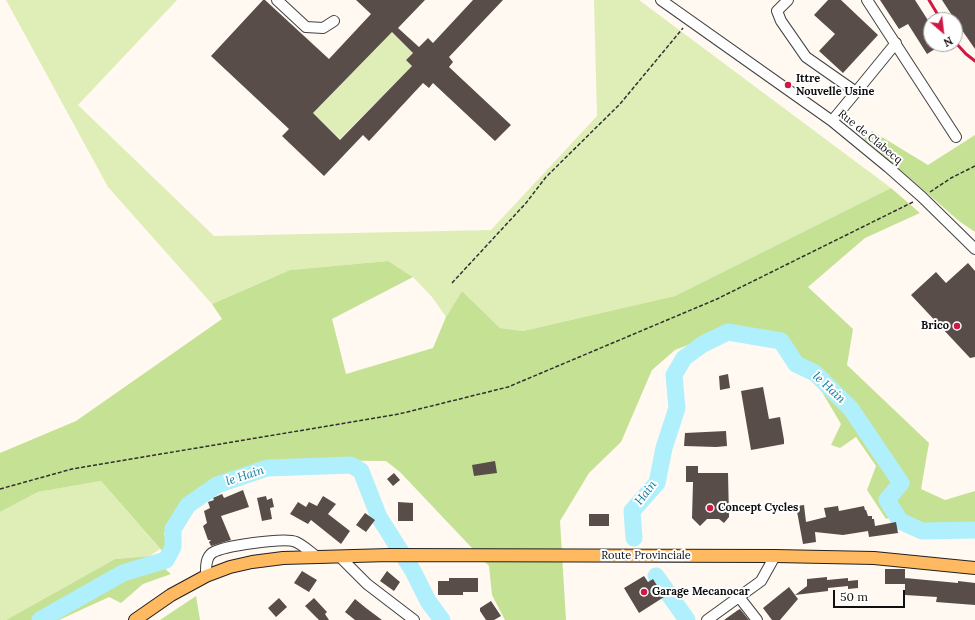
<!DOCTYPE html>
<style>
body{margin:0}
#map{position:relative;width:975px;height:620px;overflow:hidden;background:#fff9f1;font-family:Lora,serif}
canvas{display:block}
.north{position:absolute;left:923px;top:12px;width:40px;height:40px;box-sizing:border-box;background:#fff;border:1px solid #9f9f9f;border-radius:50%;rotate:152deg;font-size:11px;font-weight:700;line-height:16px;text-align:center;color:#0f0f0f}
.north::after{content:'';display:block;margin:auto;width:14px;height:18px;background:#ce1845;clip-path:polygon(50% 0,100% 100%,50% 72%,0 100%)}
.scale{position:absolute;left:833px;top:590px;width:72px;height:18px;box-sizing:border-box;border:2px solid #0f0f0f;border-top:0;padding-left:5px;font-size:12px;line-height:14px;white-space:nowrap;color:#0f0f0f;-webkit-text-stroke:3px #fff;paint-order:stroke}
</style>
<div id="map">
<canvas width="975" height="620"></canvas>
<div class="north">N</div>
<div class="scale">50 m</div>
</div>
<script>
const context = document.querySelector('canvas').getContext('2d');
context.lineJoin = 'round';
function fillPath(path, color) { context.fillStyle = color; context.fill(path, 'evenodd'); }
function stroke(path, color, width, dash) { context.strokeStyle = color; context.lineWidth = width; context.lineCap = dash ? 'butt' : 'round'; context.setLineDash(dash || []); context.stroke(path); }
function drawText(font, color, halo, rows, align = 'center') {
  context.font = font + ' Lora,serif'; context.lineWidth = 4; context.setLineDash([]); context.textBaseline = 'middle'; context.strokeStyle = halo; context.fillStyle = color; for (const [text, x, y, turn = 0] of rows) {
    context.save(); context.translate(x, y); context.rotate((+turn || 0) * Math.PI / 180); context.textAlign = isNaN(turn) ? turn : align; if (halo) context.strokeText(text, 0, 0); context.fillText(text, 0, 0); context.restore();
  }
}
const green = new Path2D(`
 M6,0H177L78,105L214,236L491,230L597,116L594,0H639L891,188L675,296L523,331L500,328L462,291L446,317L432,297L413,277L388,261L290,270L212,304L108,187Z
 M392,32L413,53L406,60L412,66L340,139L313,113Z
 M101,481L160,549L150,556L115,559L6,620H0V512L38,492Z`);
const forest = new Path2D(`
 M872,131L928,165L975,135V232L959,221L903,172L864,139Z
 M891,188L920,213L865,238L808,287L853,329L847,365L929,443L921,489L945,500L975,491V528L927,525L900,513L886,519L867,490L876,466L856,437L840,448L831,445L841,424L819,387L818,367L805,365L788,342L770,333L736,326L675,350L652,370L621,442L589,473L560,521L566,620H505L492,595L489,566L400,472L386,461L293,460L191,496L164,533L170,560L101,481L38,492L0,512V453L76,421L222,319L212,304L290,270L388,261L413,277L332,319L346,374L433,348L446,317L462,291L500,328L523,331L675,296Z
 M150,556L171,574L143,584L121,603L109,597L59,620H6L115,559Z
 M196,596L200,620H160Z`);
const river = new Path2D(`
 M634,538L632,511L657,483L664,448L677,408L674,375L684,358L703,344L728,332L781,341L796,364L815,373L851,409L901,483L887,500L900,521L922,531L975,530
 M656,576L687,620
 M40,620L123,573L166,560L173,547V529L188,505L217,485L267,468L351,465L361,471L379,517L413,571L428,601L442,620`);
const building = new Path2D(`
 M263,0H265L329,59L371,14L356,0H425L398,28L419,47L428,38L433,43L473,0H503L449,57L453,62L449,67L511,125L495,141L433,83L429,88L423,83L369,141L363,135L324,176L282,136L289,129L211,56ZM392,32L413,53L406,60L412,66L340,140L313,113Z
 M828,0H841L878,35L843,73L819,51L835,34L814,15Z
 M880,0H915L931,25V44H943L927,54L908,24L899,29Z
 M942,0H975V49L957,23Z
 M968,263L975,271V357L970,358L911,295L936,272L946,283Z
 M728,374L730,388L720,390L719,376Z
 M763,387L769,419L780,417L784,440V444L751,450L741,391Z
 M726,431L727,446L716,447L684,446L685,433Z
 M495,461L497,473L474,476L472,465Z
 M686,466H698V473H728L729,517L724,523L719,519H707L700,526L692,518L693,482H686Z
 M394,473L400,480L393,486L387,479Z
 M243,490L249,507L221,516L231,540L211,546L209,542L211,540H208L203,526L207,523L204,511L210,508L208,502L214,500L213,498L222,494L224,498Z
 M266,496L267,500L272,498L274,507L270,508L272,519L262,521L257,498Z
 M323,496L336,504L328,514L350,531L341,544L311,520L308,524L290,514L298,502L306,507L309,502L317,506Z
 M398,502L413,503V521H398Z
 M804,505L806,522L826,517L824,508L838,506L839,511L864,506L865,510H866L868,516H872V519H874L875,526L896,522L898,533L869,537L868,531L843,535L815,532L816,542L803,544L796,506Z
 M365,513L375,520L366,532L356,525Z
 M589,514H609V526H589Z
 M885,569H905V584H885Z
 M302,571L317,580L309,592L294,583Z
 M387,571L400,582L394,591L380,581Z
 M644,576L648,582L653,579L664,597L639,613L624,588Z
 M827,577V580L848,578V581L858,580V588L848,589V584V586L828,588V591L795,595L798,599L780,620H772L763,608L789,587L795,595L807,586V579Z
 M449,578H478V592H463V595H438V581H449Z
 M905,578L958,583V581L975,583V605L936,602L937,597L905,595Z
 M279,598L287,607L276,617L268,608Z
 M314,598L327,612L325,614L329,620H319L305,606Z
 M355,599L366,608L382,620H355L345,612Z
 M491,601L501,616L494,620H486L480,611V608Z
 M740,609L749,620H724L738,610Z`);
const path = new Path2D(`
 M930,192L951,178L975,166
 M452,283L526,203L546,177L620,104L683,28
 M0,489L72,469L399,414L508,387L717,299L913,202`);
const minor = new Path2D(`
 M277,0L306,27L323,28L334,21
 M661,0L832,121L888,167L922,197L975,249
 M788,0L777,11L781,21L806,57L856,92L896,43
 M867,0L956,137
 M832,121L856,92
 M340,557L367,584L414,620
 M206,576C206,569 205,558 212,553C222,546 285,537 296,542C303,545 310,552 316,556
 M739,597L757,620
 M707,620L761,581L775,556`);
const major = new Path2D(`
 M135,620L171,595L206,576L230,567L252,562L283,558L389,555L775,556L874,558L975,568`);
const rail = new Path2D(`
 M929,0L941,20
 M955,42L966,54L975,61`);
const markers = [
 [788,85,4,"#ce1845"],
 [957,326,4,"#ce1845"],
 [710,508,4,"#ce1845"],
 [644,592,4,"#ce1845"]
];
const poiNames = [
 ["Ittre",796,79],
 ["Nouvelle Usine",796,92],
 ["Brico",949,326,"right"],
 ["Concept Cycles",718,508],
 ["Garage Mecanocar",652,592]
];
const streetNames = [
 ["Rue de Clabecq",870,137,39],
 ["Route Provinciale",646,556]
];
const waterNames = [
 ["le Hain",829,388,43],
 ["le Hain",245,476,-18],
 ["Hain",646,493,-52]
];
fillPath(green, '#deeeb6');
fillPath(forest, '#c5e193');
stroke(river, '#b0effc', 17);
fillPath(building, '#594d4a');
stroke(minor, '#424242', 12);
stroke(major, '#202020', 14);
stroke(path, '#313131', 1.5, [4, 2]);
stroke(minor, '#fff', 10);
stroke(major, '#ffb961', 12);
stroke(rail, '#ce1845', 3);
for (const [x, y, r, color] of markers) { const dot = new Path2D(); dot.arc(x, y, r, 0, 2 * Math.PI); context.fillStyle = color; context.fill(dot); stroke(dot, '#fff', 1.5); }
drawText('bold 11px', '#0f0f0f', '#fff', poiNames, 'left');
drawText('11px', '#0f0f0f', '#fff', streetNames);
drawText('italic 12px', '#0b7b9f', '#fff', waterNames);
</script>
